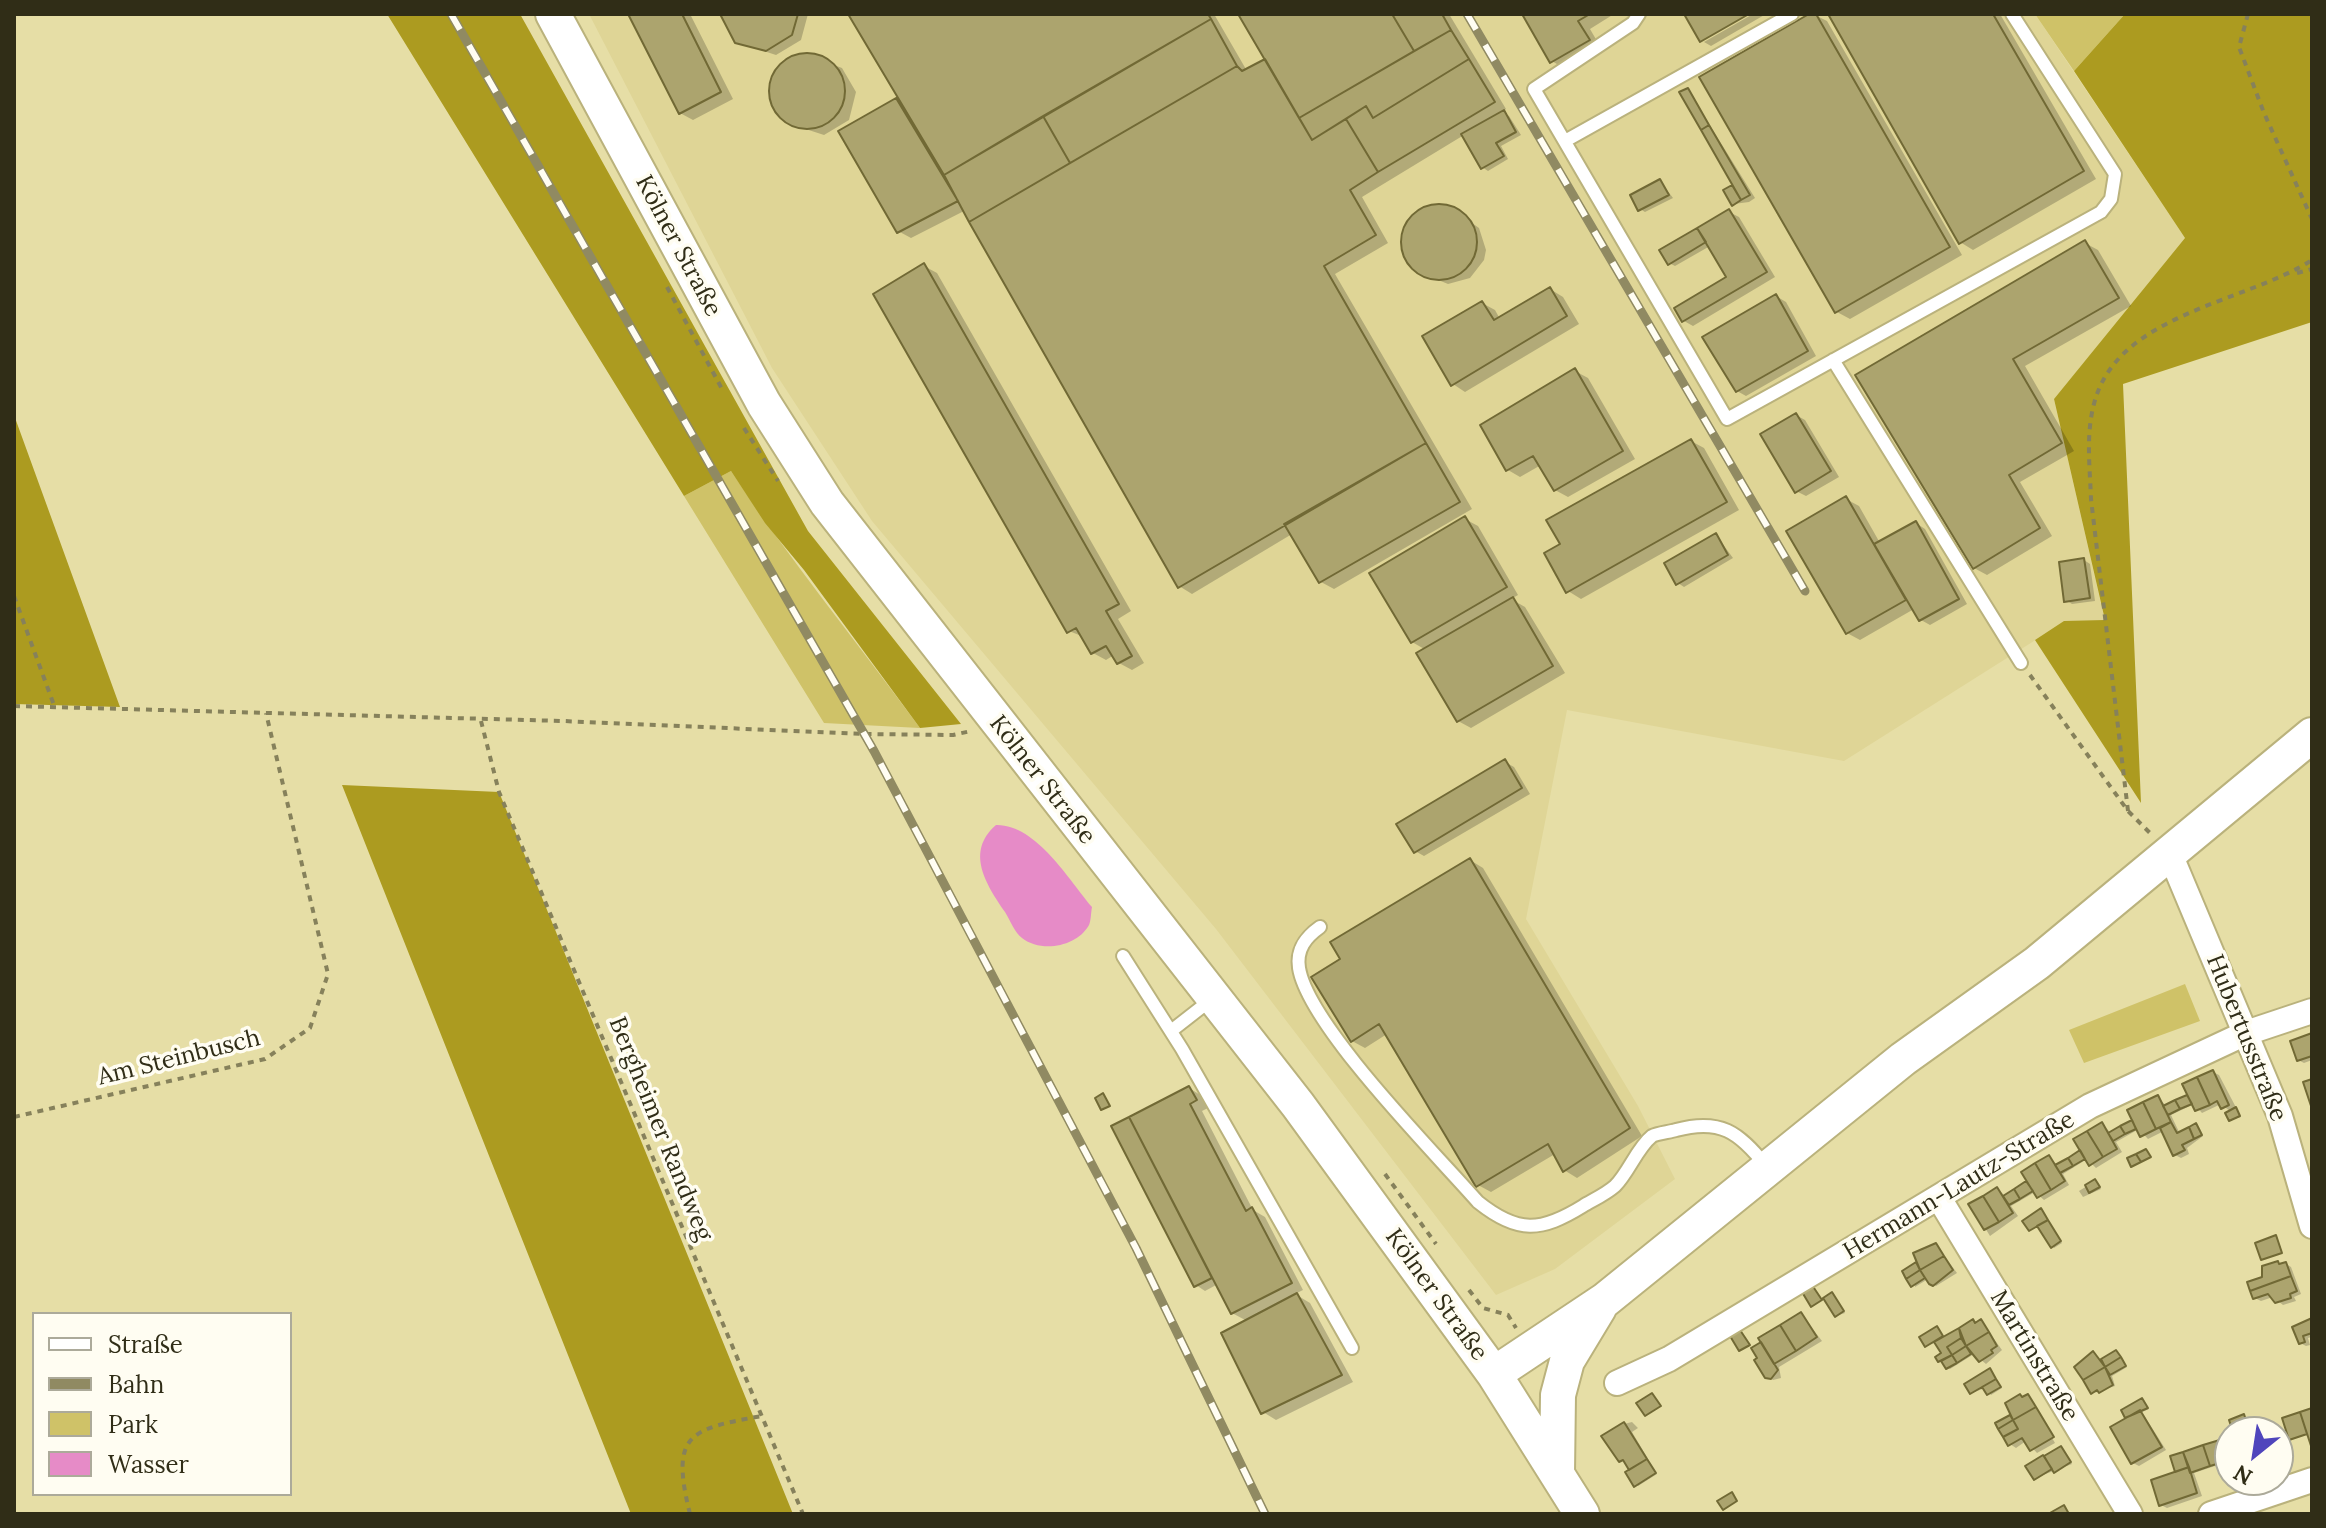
<!DOCTYPE html>
<meta charset="utf-8">
<style>
body{margin:0}
#map{position:relative;width:2326px;height:1528px;overflow:hidden;background:#e6dea6;font-family:Lora,serif}
canvas{display:block}
.frame{position:absolute;inset:0;border:16px solid #302d17;pointer-events:none}
.legend{position:absolute;left:32px;top:1312px;width:260px;height:184px;box-sizing:border-box;background:#fffdf2;border:2px solid #acaa9a;margin:0;padding:10px 14px;list-style:none;font-size:24px;color:#302d17}
.legend li{display:flex;align-items:center;gap:16px;height:40px}
.legend b{width:40px;border:2px solid #acaa9a}
.north{position:absolute;left:2214px;top:1416px;width:80px;height:80px;box-sizing:border-box;background:#fffdf2;border:2px solid #acaa9a;border-radius:50%;rotate:210deg;font-size:22px;font-weight:700;line-height:32px;text-align:center;color:#302d17}
.north::after{content:'';display:block;margin:auto;width:28px;height:36px;background:#4f45bc;clip-path:polygon(50% 0,100% 100%,50% 72%,0 100%)}
</style>
<div id="map">
<canvas width="2326" height="1528"></canvas>
<div class="frame"></div>
<ul class="legend">
<li><b style="height:10px;background:#fff"></b>Straße</li>
<li><b style="height:10px;background:#908a62"></b>Bahn</li>
<li><b style="height:22px;background:#cfc268"></b>Park</li>
<li><b style="height:22px;background:#e68bc7"></b>Wasser</li>
</ul>
<div class="north">N</div>
</div>
<script>
const context = document.querySelector('canvas').getContext('2d');
context.lineJoin = 'round';
function fillPath(path, color) { context.fillStyle = color; context.fill(path, 'evenodd'); }
function stroke(path, color, width, dash) { context.strokeStyle = color; context.lineWidth = width; context.lineCap = dash ? 'butt' : 'round'; context.setLineDash(dash || []); context.stroke(path); }
function drawText(font, color, halo, rows, align = 'center') {
  context.font = font + ' Lora,serif'; context.lineWidth = 7; context.setLineDash([]); context.textBaseline = 'middle'; context.strokeStyle = halo; context.fillStyle = color; for (const [text, x, y, turn = 0] of rows) {
    context.save(); context.translate(x, y); context.rotate((+turn || 0) * Math.PI / 180); context.textAlign = isNaN(turn) ? turn : align; if (halo) context.strokeText(text, 0, 0); context.fillText(text, 0, 0); context.restore();
  }
}
const built = new Path2D(`
 M589,14H2035L2185,238L2054,399L2105,621L2064,622L1844,761L1567,710L1526,919L1638,1106L1675,1179L1555,1269L1496,1295L1216,929L872,521L772,368Z`);
const green = new Path2D(`
 M2035,14H2125L2074,71Z
 M731,471C789,559 857,642 920,728L824,723L684,496Z
 M2185,984L2200,1021L2084,1063L2069,1030Z`);
const forest = new Path2D(`
 M387,14H520L808,531L961,724L920,728L804,570L765,523L731,471L684,496Z
 M2125,14H2312V322L2123,384L2141,803L2035,640L2064,621L2105,620L2054,399L2185,238L2074,71Z
 M14,415L120,707L14,704Z
 M342,785L499,792L793,1514H631Z`);
const water = new Path2D(`
 M996,825C1036,824 1069,880 1092,907C1091,912 1091,921 1089,925C1077,947 1041,953 1022,938C1015,933 1010,920 1005,912C986,884 965,852 996,825Z`);
const shadow = new Path2D(`
 M630,14H690L733,99L693,120L680,113Z
 M722,14H808L801,40L776,55L736,42Z
 M850,14H1214L1247,71L1268,60L1240,14H1449L1506,109L1502,112L1509,116L1521,135L1501,146L1508,159L1488,171L1482,167L1464,135L1362,197L1388,243L1335,274L1472,509L1334,589L1321,582L1292,534L1192,594L1179,586L966,210L911,238L898,231L841,132L899,98Z
 M1525,14H1614L1590,29L1601,48L1565,69L1552,61Z
 M1753,14H1766L1711,46L1704,42Z
 M1813,14L1827,21L1962,255L1850,319L1837,312Z
 M1831,14H2000L2096,179L1973,250L1960,242Z
 M801,53L842,68L856,92L849,120L824,135L784,122L770,98L777,67Z
 M1688,90L1755,198L1749,202L1734,204L1732,187L1738,190Z
 M1660,181L1673,198L1645,212L1640,209Z
 M1439,206L1451,208L1479,228L1486,250L1484,260L1470,278L1448,284L1426,275L1408,259L1404,235L1416,214Z
 M1729,212L1739,217L1775,277L1693,326L1684,321L1729,278L1710,246L1675,266L1669,263Z
 M2085,243L2098,250L2131,306L2025,366L2074,451L2020,482L2052,536L1987,575L1974,568L1858,376Z
 M924,266L937,273L1131,611L1118,619L1144,663L1132,670L1119,663L1114,655L1106,660L1093,653L1084,637L1069,631Z
 M1550,289L1563,297L1579,324L1465,392L1453,384L1482,303L1495,310L1500,319Z
 M1776,296L1786,302L1816,356L1746,396L1737,391Z
 M1575,371L1588,378L1635,459L1568,497L1555,490L1541,465L1520,477L1508,470Z
 M1796,415L1805,420L1839,477L1806,496L1796,491Z
 M1691,441L1704,448L1739,510L1581,599L1568,591L1562,545Z
 M1846,499L1859,506L1880,543L1916,523L1925,529L1967,604L1930,625L1921,620L1914,609L1860,640L1847,633Z
 M1465,519L1478,526L1518,595L1511,599L1525,607L1565,673L1471,728L1458,721L1426,650L1412,642Z
 M1716,535L1733,558L1684,587L1678,583Z
 M2084,560L2090,564L2095,601L2072,604L2066,600Z
 M1505,762L1514,767L1530,794L1424,856L1415,851Z
 M1470,860L1483,868L1642,1136L1577,1178L1564,1170L1555,1154L1491,1192L1478,1185L1387,1034L1365,1048L1352,1041L1343,960Z
 M2312,1036V1060L2304,1063L2298,1060Z
 M2213,1072L2219,1075L2241,1117L2230,1120L2231,1112L2221,1104L2202,1113L2194,1104L2171,1115L2180,1134L2196,1126L2203,1136L2187,1148L2189,1154L2181,1158L2175,1155L2164,1131L2148,1139L2139,1129L2116,1142L2122,1152L2096,1168L2087,1159L2063,1174L2069,1185L2044,1200L2035,1192L2011,1206L2018,1216L1990,1236L1971,1205L1998,1189L2006,1197L2026,1183L2032,1187L2049,1157L2058,1166L2080,1153L2102,1124L2111,1133L2132,1122L2158,1097L2167,1107L2187,1097L2192,1100Z
 M1189,1088L1202,1096L1208,1108L1202,1111L1253,1210L1265,1217L1303,1290L1295,1294L1310,1303L1353,1382L1276,1420L1263,1412L1247,1321L1232,1313L1218,1284L1205,1291L1196,1285L1114,1127Z
 M2095,1181L2101,1189L2083,1197L2079,1191Z
 M2041,1211L2062,1243L2054,1248L2040,1226L2030,1230Z
 M1936,1245L1957,1273L1936,1286L1928,1279L1915,1287L1916,1265L1924,1270Z
 M2286,1264L2291,1267L2301,1294L2294,1297L2296,1301L2283,1305L2273,1297L2261,1301L2255,1298L2265,1278Z
 M1812,1288L1822,1301L1835,1296L1845,1313L1836,1316L1826,1299L1812,1305Z
 M1801,1314L1822,1341L1779,1367L1781,1378L1773,1380L1767,1376Z
 M2312,1320V1337L2308,1338L2310,1345L2306,1346L2300,1343L2295,1328Z
 M1981,1321L2002,1350L1986,1364L1974,1354L1950,1369L1938,1357L1944,1354L1937,1342L1927,1346L1939,1330L1944,1338Z
 M2116,1352L2127,1367L2112,1376L2115,1386L2094,1393L2095,1355L2102,1361Z
 M1992,1372L2002,1388L1991,1395L1985,1388L1972,1393Z
 M2028,1396L2055,1443L2037,1453L2026,1441L2016,1448L2010,1444V1417L2016,1421Z
 M2142,1400L2149,1409L2142,1412L2166,1450L2139,1466L2133,1463L2127,1417Z
 M1632,1422L1638,1428L1632,1432L1657,1474L1638,1486L1624,1424Z
 M2222,1441L2230,1461L2194,1473L2202,1496L2167,1508L2161,1505L2180,1472Z
 M2061,1448L2072,1464L2035,1478L2028,1466Z`);
const building = new Path2D(`
 M628,14H682L721,92L679,114Z
 M720,14H798L792,35L766,51L735,43Z
 M848,14H1208L1211,19L944,175Z
 M1238,14H1392L1414,51L1299,118Z
 M1392,14H1442L1451,30L1414,51Z
 M1522,14H1590L1578,21L1590,40L1550,63Z
 M1684,14H1749L1700,42Z
 M1809,14H1816L1950,247L1835,313L1699,77Z
 M1828,14H1993L2084,171L1959,244Z
 M1211,19L1237,66L1070,163L1043,116Z
 M1451,30L1469,59L1373,118L1366,106L1312,140L1299,118Z
 M769 91a38 38 0 1 1 76 0a38 38 0 1 1-76 0Z
 M1265,59L1312,140L1346,119L1378,172L1350,190L1376,235L1324,266L1426,443L1178,588L969,222L1237,66L1242,71Z
 M1469,59L1495,102L1378,172L1346,119L1366,106L1373,118Z
 M1688,88L1709,125L1701,130L1679,92Z
 M896,98L958,201L897,233L838,131Z
 M1504,110L1516,132L1496,143L1504,156L1481,169L1461,134Z
 M1043,116L1070,163L969,222L944,175Z
 M1709,125L1750,195L1741,200L1701,130Z
 M1660,179L1669,195L1638,211L1630,195Z
 M1732,185L1741,200L1732,206L1723,190Z
 M1401 242a38 38 0 1 1 76 0a38 38 0 1 1-76 0Z
 M1729,209L1767,272L1682,322L1674,308L1726,277L1697,228Z
 M1697,228L1706,242L1668,265L1659,250Z
 M2085,240L2119,298L2013,359L2062,443L2009,475L2040,528L1973,569L1855,375Z
 M924,263L1119,604L1106,611L1132,656L1117,664L1106,646L1091,654L1076,628L1067,633L873,294Z
 M1550,287L1567,316L1451,386L1422,336L1482,301L1494,320Z
 M1776,294L1808,351L1736,392L1702,337Z
 M1575,368L1623,451L1554,491L1533,456L1506,471L1480,425Z
 M1796,413L1831,471L1795,493L1760,434Z
 M1691,439L1727,502L1566,593L1544,553L1560,544L1546,520Z
 M1426,443L1460,502L1319,583L1284,524Z
 M1846,496L1906,600L1846,634L1786,531Z
 M1465,516L1507,587L1411,643L1369,573Z
 M1916,521L1959,599L1919,621L1874,544Z
 M1716,533L1728,555L1676,585L1664,563Z
 M2084,558L2090,598L2064,602L2059,562Z
 M1513,597L1553,666L1457,722L1416,653Z
 M1505,759L1522,788L1414,853L1396,824Z
 M1470,858L1630,1128L1563,1172L1548,1144L1476,1187L1379,1024L1351,1042L1311,977L1340,959L1330,942Z
 M2312,1033V1056L2297,1061L2290,1041Z
 M2213,1070L2229,1105L2221,1109L2217,1101L2210,1105L2197,1077Z
 M2197,1077L2210,1105L2195,1111L2182,1084Z
 M2312,1079V1109L2303,1082Z
 M1189,1086L1197,1100L1190,1104L1246,1211L1252,1207L1292,1283L1231,1314L1129,1117Z
 M1103,1093L1110,1106L1101,1110L1095,1098Z
 M2158,1095L2171,1122L2156,1129L2143,1102Z
 M2187,1095L2192,1104L2180,1109L2175,1100Z
 M2175,1100L2180,1109L2168,1115L2163,1106Z
 M2143,1102L2156,1129L2140,1137L2127,1110Z
 M2236,1107L2240,1116L2229,1121L2225,1113Z
 M1129,1117L1212,1278L1194,1287L1111,1126Z
 M2132,1120L2136,1129L2125,1134L2120,1126Z
 M2102,1122L2117,1149L2103,1157L2087,1131Z
 M2171,1122L2177,1133L2189,1127L2194,1139L2182,1145L2185,1150L2173,1156L2160,1128Z
 M2196,1123L2202,1135L2194,1139L2189,1127Z
 M2120,1126L2125,1134L2113,1141L2108,1133Z
 M2087,1131L2103,1157L2089,1166L2073,1139Z
 M2146,1149L2151,1157L2141,1162L2136,1154Z
 M2080,1150L2085,1159L2073,1166L2068,1158Z
 M2136,1154L2141,1162L2131,1167L2127,1158Z
 M2049,1155L2065,1181L2051,1190L2035,1163Z
 M2068,1158L2073,1166L2060,1173L2055,1165Z
 M2035,1163L2051,1190L2037,1198L2021,1172Z
 M2095,1179L2100,1187L2089,1193L2085,1185Z
 M2026,1181L2033,1191L2020,1199L2014,1189Z
 M1997,1187L2013,1213L1999,1222L1983,1196Z
 M2014,1189L2020,1199L2009,1205L2003,1196Z
 M1983,1196L1999,1222L1984,1230L1968,1204Z
 M2041,1208L2048,1220L2029,1231L2022,1221Z
 M2048,1220L2061,1241L2051,1248L2037,1226Z
 M2276,1235L2282,1253L2261,1260L2255,1243Z
 M1936,1243L1944,1256L1920,1270L1913,1253Z
 M1944,1256L1953,1270L1933,1286L1929,1284L1920,1270Z
 M2278,1261L2279,1264L2286,1262L2291,1276L2250,1291L2247,1282L2262,1277V1266Z
 M1916,1262L1920,1270L1906,1279L1902,1271Z
 M1920,1270L1925,1278L1911,1287L1906,1279Z
 M2291,1276L2297,1291L2290,1294L2291,1298L2275,1303L2268,1294L2253,1299L2250,1291Z
 M1812,1285L1822,1300L1811,1307L1802,1292Z
 M1832,1292L1844,1311L1835,1317L1823,1298Z
 M1297,1293L1342,1375L1261,1414L1221,1333Z
 M1801,1312L1817,1337L1796,1351L1780,1325Z
 M2312,1318V1333L2303,1336L2305,1342L2299,1344L2292,1327Z
 M1973,1319L1975,1323L1981,1319L1989,1332L1966,1346L1959,1328Z
 M1780,1325L1796,1351L1774,1364L1758,1338Z
 M1937,1326L1943,1336L1925,1347L1919,1337Z
 M1959,1328L1961,1338L1947,1347L1952,1355L1938,1362L1935,1357L1941,1353L1934,1342Z
 M1740,1330L1750,1345L1739,1351L1730,1336Z
 M1989,1332L1997,1346L1991,1350L1993,1353L1979,1362L1966,1346Z
 M1961,1338L1966,1346L1952,1355L1947,1347Z
 M1761,1342L1778,1370L1771,1379L1765,1378L1754,1360L1757,1358L1751,1348Z
 M1966,1346L1971,1354L1957,1363L1952,1355Z
 M2116,1350L2121,1357L2105,1367L2101,1359Z
 M2093,1351L2105,1367L2083,1380L2074,1367Z
 M1952,1355L1957,1363L1946,1369L1941,1361Z
 M2121,1357L2126,1366L2110,1375L2105,1367Z
 M2105,1367L2113,1385L2099,1393L2097,1390L2091,1394L2083,1380Z
 M1990,1368L1996,1379L1970,1394L1964,1384Z
 M1996,1379L2001,1387L1987,1395L1982,1387Z
 M1652,1393L1661,1406L1645,1416L1636,1403Z
 M2020,1394L2022,1397L2028,1394L2036,1407L2013,1420L2005,1403Z
 M2142,1398L2148,1408L2125,1418L2121,1410Z
 M2036,1407L2054,1437L2030,1451L2022,1438L2008,1446L2003,1437L2018,1429L2013,1420Z
 M2312,1408V1449L2300,1412Z
 M2140,1410L2162,1447L2131,1464L2110,1427Z
 M2300,1412L2307,1434L2289,1440L2282,1418Z
 M2244,1414L2249,1430L2233,1432L2229,1420Z
 M2010,1415L2013,1420L1998,1429L1995,1423Z
 M2013,1420L2018,1429L2003,1437L1998,1429Z
 M1624,1422L1647,1459L1629,1470L1623,1460L1619,1462L1601,1436Z
 M2223,1439L2230,1460L2210,1466L2203,1445Z
 M2203,1445L2210,1466L2190,1473L2183,1452Z
 M2061,1446L2071,1462L2054,1473L2044,1456Z
 M2183,1452L2189,1467L2175,1472L2170,1456Z
 M2043,1455L2052,1469L2034,1480L2025,1466Z
 M1647,1459L1656,1473L1634,1487L1625,1472Z
 M2189,1467L2197,1493L2159,1506L2151,1480Z
 M1732,1492L1737,1501L1723,1510L1717,1501Z
 M2064,1505L2069,1514H2048Z`);
const path = new Path2D(`
 M2248,14L2239,47L2264,113L2312,219
 M2297,273L2312,269
 M667,287L722,389
 M744,428L778,481
 M14,596L55,708
 M2030,675L2128,811L2150,833
 M14,706L563,721L864,734L953,735L971,731
 M481,721L499,792L803,1514
 M2128,811L2091,499C2090,469 2086,438 2093,408C2113,314 2243,304 2312,260
 M14,1117L265,1059L310,1028L328,974L266,713
 M1385,1174L1436,1244
 M1469,1290L1483,1308L1508,1315L1516,1328
 M690,1514C670,1434 689,1429 762,1416`);
const service = new Path2D(`
 M1639,14L1633,23L1534,89L1727,419L2101,212L2111,199L2115,174L2012,14
 M1565,141L1792,14
 M1833,360L2021,663
 M1320,927C1306,937 1296,949 1299,968C1308,1025 1435,1153 1478,1202C1518,1234 1541,1232 1583,1206C1593,1200 1606,1194 1615,1186C1629,1172 1637,1148 1652,1136C1658,1133 1670,1132 1676,1130C1720,1118 1739,1132 1766,1166
 M1123,956L1182,1049L1352,1348
 M1171,1031L1212,999`);
const minor = new Path2D(`
 M2170,854L2280,1116L2312,1226
 M1939,1198L2130,1514
 M1617,1383L1669,1359L2090,1106L2246,1033L2312,1011
 M2211,1514L2312,1480`);
const secondary = new Path2D(`
 M553,14L764,404L827,503L1298,1105L1494,1374L1582,1514
 M1494,1374L1605,1300L1903,1059L2037,963L2312,735
 M1557,1473L1558,1395L1567,1361L1599,1308`);
const rail = new Path2D(`
 M451,14L874,751L1136,1248L1265,1514
 M1467,14L1805,591`);
const streetNames = [
 ["Kölner Straße",678,246,62],
 ["Kölner Straße",1042,780,52],
 ["Hubertusstraße",2246,1038,68],
 ["Am Steinbusch",179,1058,-14],
 ["Bergheimer Randweg",660,1129,68],
 ["Hermann-Lautz-Straße",1959,1186,-31],
 ["Kölner Straße",1436,1295,54],
 ["Martinstraße",2034,1356,59]
];
fillPath(built, '#dfd596');
fillPath(green, '#cfc268');
fillPath(forest, '#ac9b20');
fillPath(water, '#e68bc7');
fillPath(shadow, '#0003');
fillPath(building, '#aca46e');
stroke(building, '#716935', 2);
stroke(service, '#bab27c', 16);
stroke(minor, '#bab27c', 28);
stroke(secondary, '#bab27c', 38);
stroke(path, '#86815b', 4, [6, 6]);
stroke(service, '#fff', 12);
stroke(minor, '#fff', 24);
stroke(secondary, '#fff', 34);
stroke(rail, '#908a62', 9);
stroke(rail, '#fffdf2', 6, [18]);
drawText('24px', '#302d17', '#fffdf2', streetNames);
</script>
